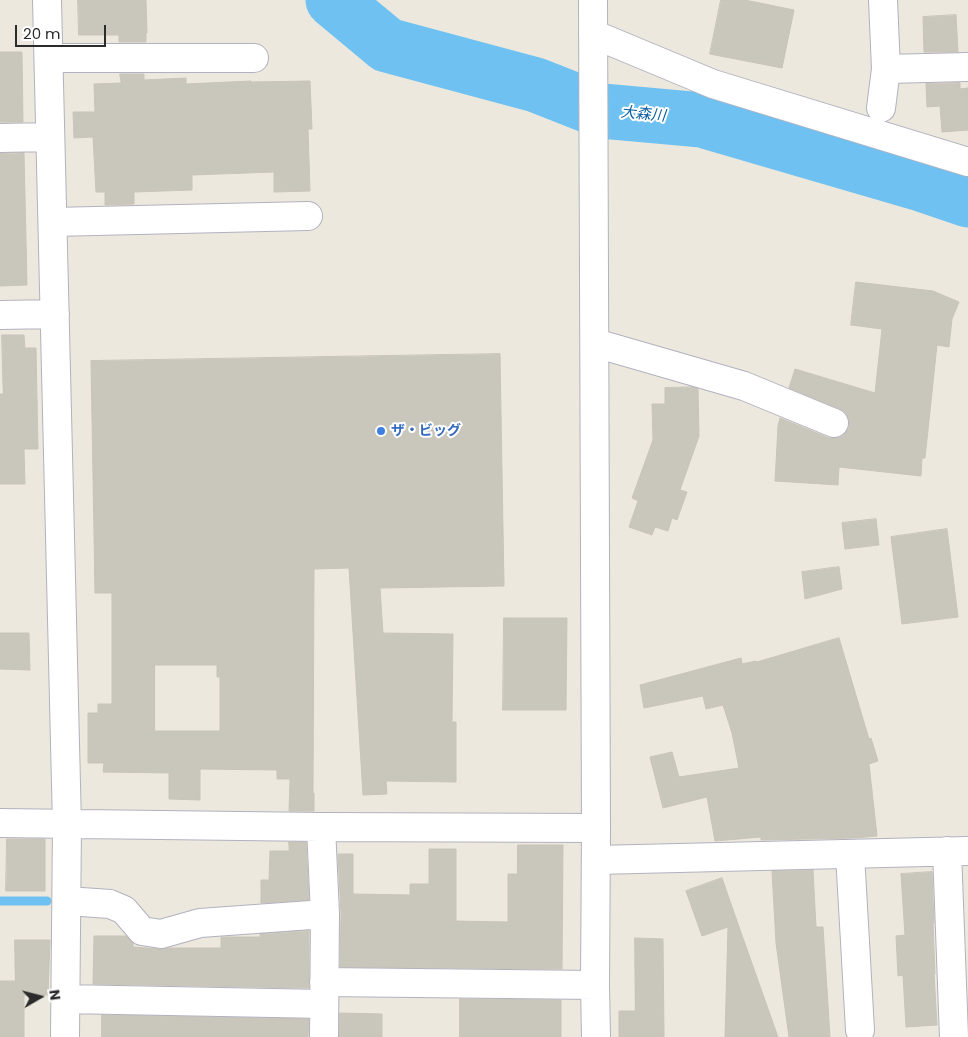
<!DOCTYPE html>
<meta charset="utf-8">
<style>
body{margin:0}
#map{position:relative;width:968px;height:1037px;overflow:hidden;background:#ede8dd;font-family:Poppins,sans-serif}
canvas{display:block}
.north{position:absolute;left:15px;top:972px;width:50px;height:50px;-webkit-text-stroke:4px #fff;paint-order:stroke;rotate:82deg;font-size:14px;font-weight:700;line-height:20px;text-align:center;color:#2b2b2b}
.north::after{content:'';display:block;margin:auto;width:18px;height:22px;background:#2b2b2b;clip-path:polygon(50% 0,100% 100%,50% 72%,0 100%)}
.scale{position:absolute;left:15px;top:25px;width:91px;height:22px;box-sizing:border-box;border:2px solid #2b2b2b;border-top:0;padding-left:6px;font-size:15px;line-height:18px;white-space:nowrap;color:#2b2b2b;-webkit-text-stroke:4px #fff;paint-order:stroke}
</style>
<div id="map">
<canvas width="968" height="1037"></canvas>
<div class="north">N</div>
<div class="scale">20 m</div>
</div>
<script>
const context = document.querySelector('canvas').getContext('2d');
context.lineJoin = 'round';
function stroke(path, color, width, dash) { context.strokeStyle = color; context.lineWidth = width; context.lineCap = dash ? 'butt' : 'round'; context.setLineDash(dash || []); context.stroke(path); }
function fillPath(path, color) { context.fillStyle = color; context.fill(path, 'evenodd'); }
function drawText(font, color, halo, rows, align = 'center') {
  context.font = font + ' Poppins,"Noto Sans JP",sans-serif'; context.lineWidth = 4; context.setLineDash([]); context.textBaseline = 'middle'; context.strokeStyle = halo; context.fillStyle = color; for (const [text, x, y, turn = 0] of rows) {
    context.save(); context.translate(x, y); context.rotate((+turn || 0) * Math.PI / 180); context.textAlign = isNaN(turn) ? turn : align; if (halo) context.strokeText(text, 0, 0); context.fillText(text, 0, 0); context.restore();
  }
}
const stream = new Path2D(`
 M0,901H47`);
const river = new Path2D(`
 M333,0L387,45L536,85L602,111L702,120L918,183L968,200`);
const building = new Path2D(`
 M78,0H146L147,33H146V42H119V35H79Z
 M721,0H745L794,10L782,68L710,54Z
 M956,15L958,52H924L923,17Z
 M0,52H22L23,122H0Z
 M120,74H144V80L186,78V84L251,81V82L310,81L312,129H308L310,191L274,192V172L192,175V190L134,192V204L105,205V192H96L93,137L74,138L73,112H95L94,84L121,83Z
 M960,83V89L968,88V130L942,132L940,106L927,107L926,84Z
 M24,153L27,285L0,286V154Z
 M856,282L933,291L959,302L952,319L949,347L937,345L925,458H922L921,476L839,467L838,485L775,481L778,426L780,418L829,438H837L843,436L849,428V420L846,413L840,409L789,388L795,369L875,393L882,329L851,325Z
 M2,335H24L25,348H36L38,449H24L25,484H0V394H3Z
 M500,354L504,586L380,588L383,633L453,634L452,722H456V782L386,781L387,794L363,795L349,568L314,569L313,793H314V811H289L290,779H277V770L200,769V800L169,799V773L103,772L104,763H88V713H98V704H112V593H95L91,361ZM155,665H217V677H220V731H155Z
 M693,387L698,389L699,436L680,490L687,492L677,520L672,518L668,531L655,527L652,535L629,527L638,501L632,498L653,440L652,404H665V388Z
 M876,519L879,545L845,549L842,523Z
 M947,529L958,617L902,624L891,537Z
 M839,567L842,589L805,599L802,572Z
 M504,618H567L566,710H503Z
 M0,633H29L30,670L0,669Z
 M839,638L869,739L871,738L878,761L869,764L877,836L854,838L761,840V837L715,841L707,797L663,808L650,757L672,752L679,777L739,768L732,733L723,705L706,709L703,696L644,708L640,685L741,658L742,664L756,661V662Z
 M7,839H45V891H6Z
 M289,842H306L309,900L261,903V880H269L270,851H289Z
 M518,845H563L562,969L340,967L341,913L338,854H353V894L410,895V884H429V849H456V921L508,922V874H517Z
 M813,870L816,927H823L830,1037H789L776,943L772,871Z
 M932,872L934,923H933L935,974H934L937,1025L906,1027L903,975L898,976L896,936L905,935L901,874Z
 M722,878L738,924L778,1037H725L728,927L702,936L686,891Z
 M309,931V988L93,984L94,936H126L133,943V947L147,948L159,949L170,948H221V937H260V934Z
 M635,938L663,939L664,1037H619V1011H635Z
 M15,940H50L48,995H24V1037H0V981H15Z
 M460,999L561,1000V1037H460Z
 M340,1013L382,1014V1037H340Z
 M102,1015L309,1019L308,1037H102Z`);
const minor = new Path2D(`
 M47,0L67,825L65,1037
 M593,0L596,828L595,985L596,1037
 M593,34L713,84L968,162
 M49,58H254
 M886,69L968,67
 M881,108L886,69L883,0
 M0,138L50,137
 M53,222L308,216
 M0,315L55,314
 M595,343L744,386L834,423
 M0,823L321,827L596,828
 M321,827L325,914
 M947,851L954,1037
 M850,854L860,1030
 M596,860L968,851
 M67,901L110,904L124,910L142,931L161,934L200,923L325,914L324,1037
 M324,982L595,985
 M65,999L324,1004`);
const markers = [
 [381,431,5,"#3f7fe0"]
];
const shopNames = [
 ["ザ・ビッグ",391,431]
];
const waterNames = [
 ["大森川",643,115,5]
];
stroke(stream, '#6fc1f1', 9);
stroke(river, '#6fc1f1', 55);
fillPath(building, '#c9c6bc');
stroke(building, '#c9c4b7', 1);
stroke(minor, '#b1b2bf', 30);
stroke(minor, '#fff', 28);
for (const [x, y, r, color] of markers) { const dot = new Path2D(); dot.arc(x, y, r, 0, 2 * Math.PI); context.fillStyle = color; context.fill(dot); stroke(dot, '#fff', 2); }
drawText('bold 14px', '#366cbe', '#fff', shopNames, 'left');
drawText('italic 15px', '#0b5e9f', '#fff', waterNames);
</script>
